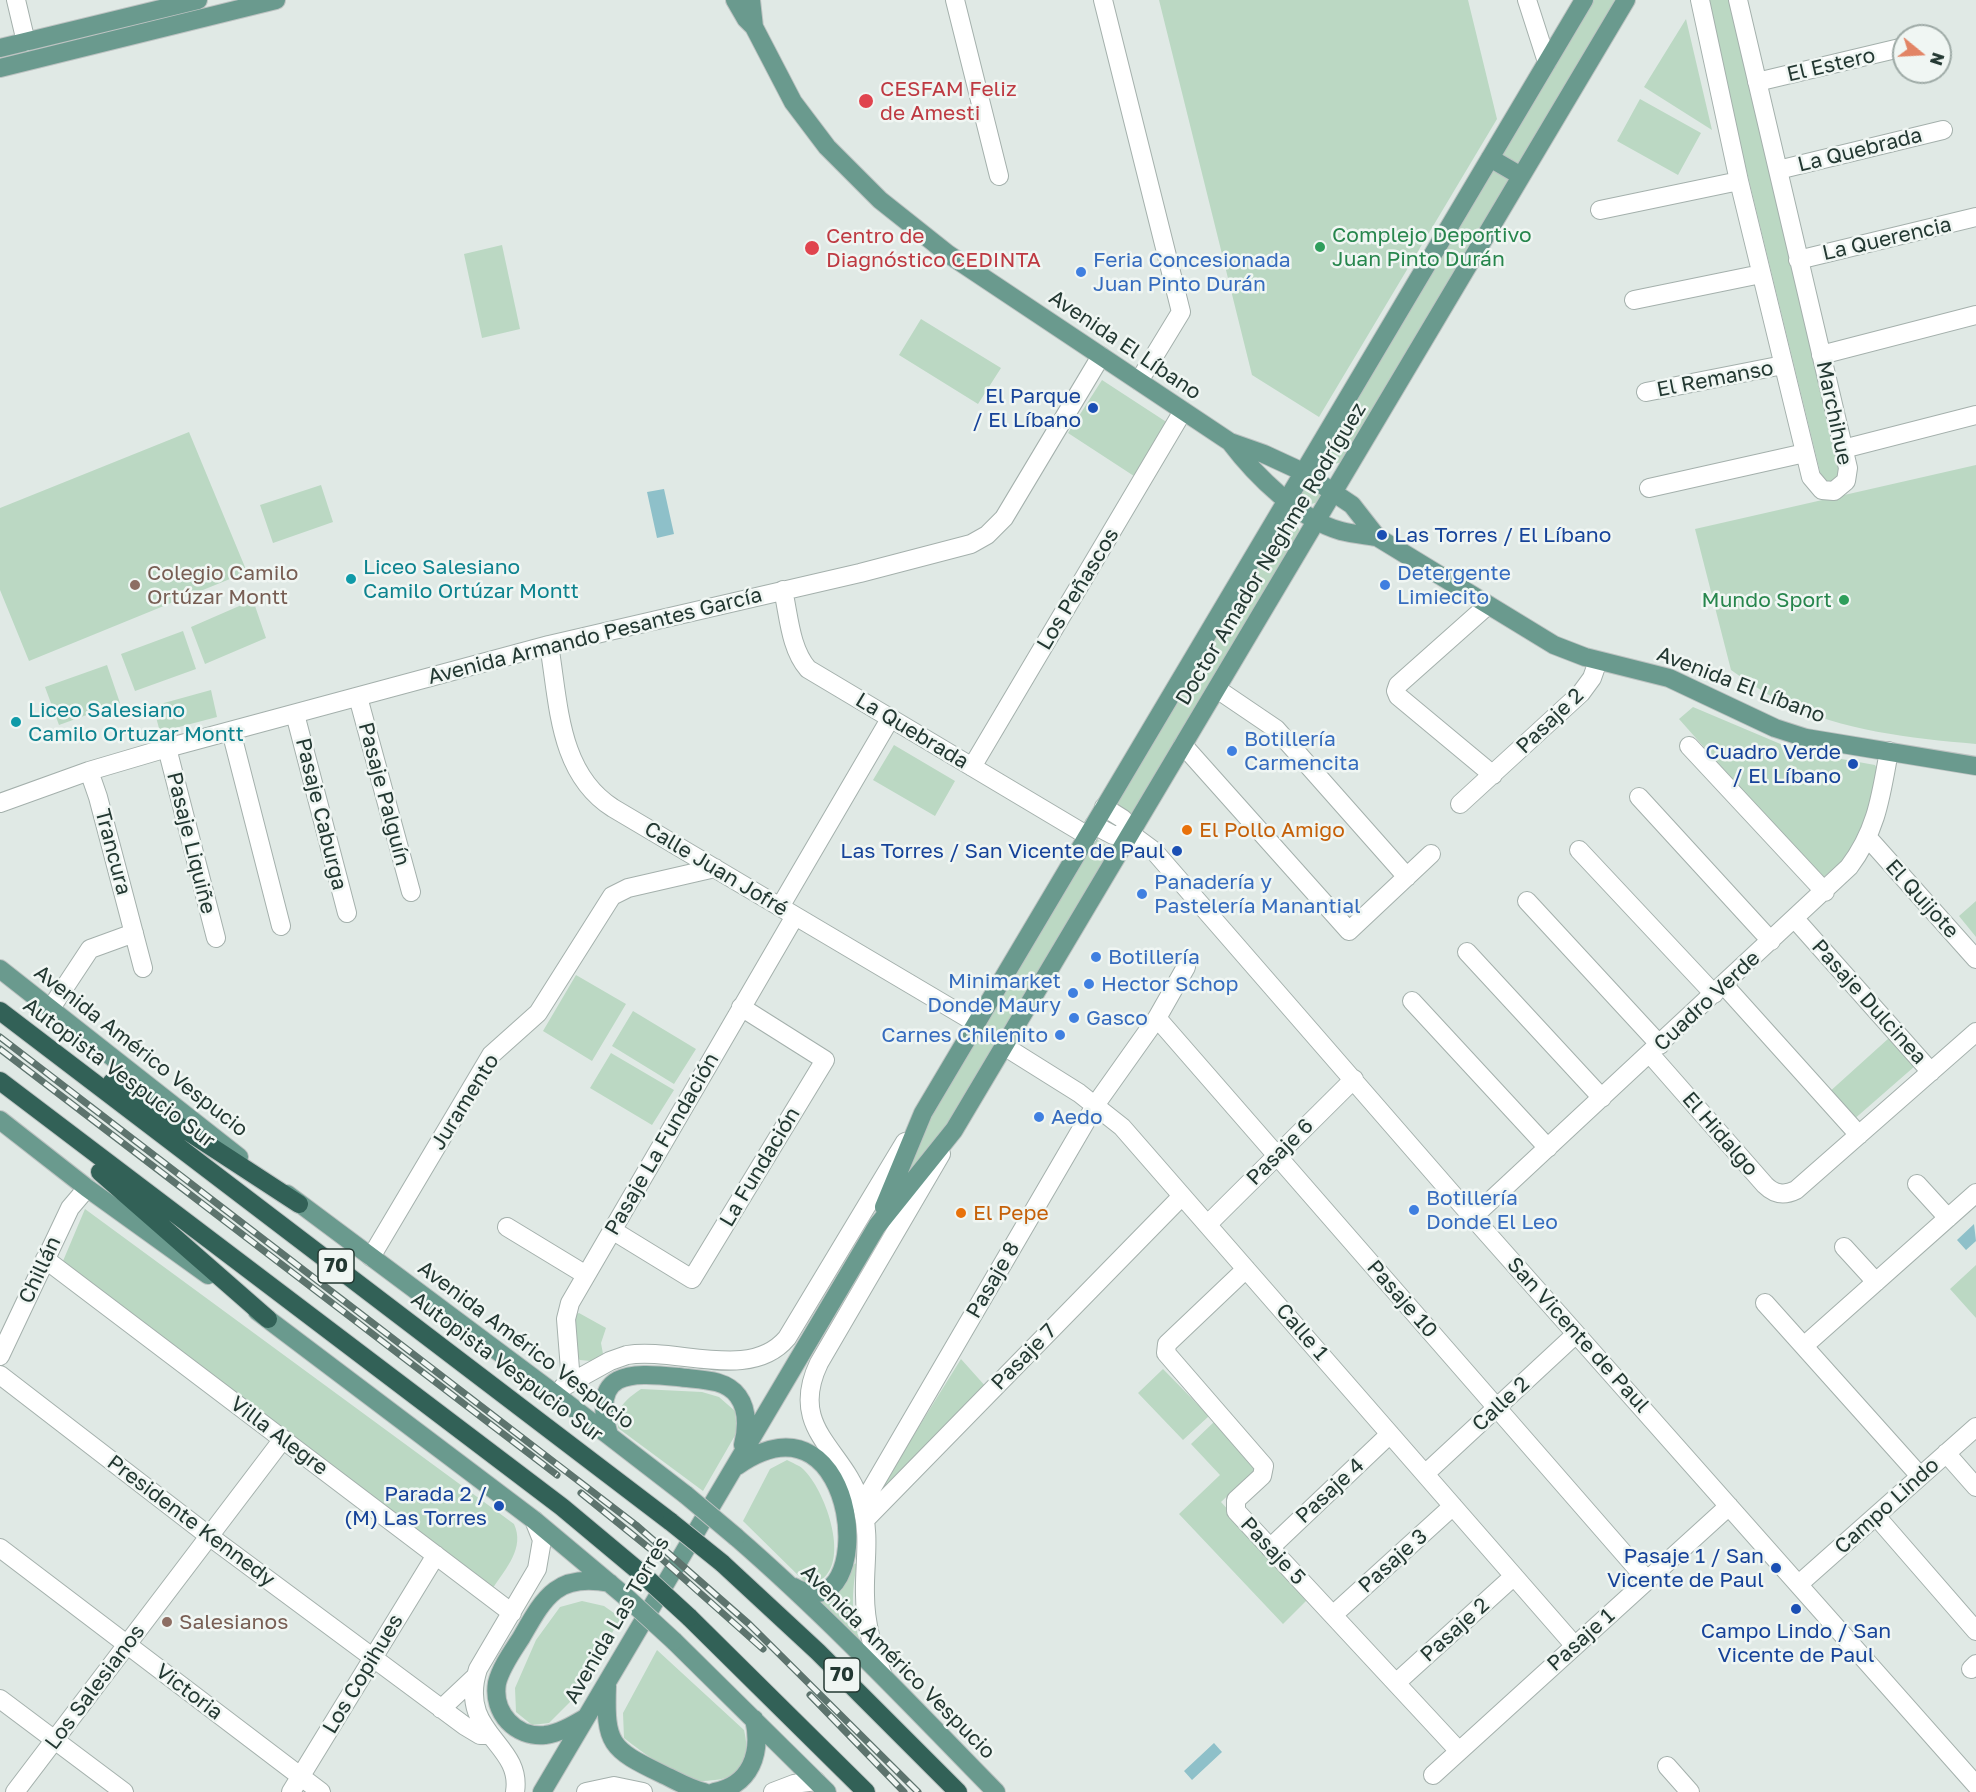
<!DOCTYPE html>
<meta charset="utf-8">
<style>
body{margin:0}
#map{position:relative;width:1976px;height:1792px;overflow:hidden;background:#e0e9e5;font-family:"Golos Text",sans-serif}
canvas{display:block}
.north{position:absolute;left:1892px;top:24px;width:60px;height:60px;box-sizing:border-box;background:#f0f6f3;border:2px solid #9eaaa6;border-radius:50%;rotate:108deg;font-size:16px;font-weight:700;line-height:24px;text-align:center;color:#233832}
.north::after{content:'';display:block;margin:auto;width:21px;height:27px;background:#e28465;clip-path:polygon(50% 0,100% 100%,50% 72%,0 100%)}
</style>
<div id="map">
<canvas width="1976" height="1792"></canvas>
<div class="north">N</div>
</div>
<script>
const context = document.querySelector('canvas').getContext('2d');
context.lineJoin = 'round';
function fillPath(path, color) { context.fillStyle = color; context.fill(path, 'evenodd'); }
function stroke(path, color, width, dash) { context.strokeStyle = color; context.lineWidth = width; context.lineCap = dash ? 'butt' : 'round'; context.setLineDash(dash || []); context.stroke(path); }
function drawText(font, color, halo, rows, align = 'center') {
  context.font = font + ' "Golos Text",sans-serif'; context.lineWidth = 5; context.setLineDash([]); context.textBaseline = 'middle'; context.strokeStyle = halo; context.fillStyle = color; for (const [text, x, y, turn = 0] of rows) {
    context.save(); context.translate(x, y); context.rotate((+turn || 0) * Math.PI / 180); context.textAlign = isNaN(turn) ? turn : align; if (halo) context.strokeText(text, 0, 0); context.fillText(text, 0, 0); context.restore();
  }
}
const green = new Path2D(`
 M1159,0H1468L1497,119L1319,417L1252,375Z
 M1593,0H1617L1342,462L1331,465L1326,461L1324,453Z
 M1710,0H1730L1842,480L1829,483L1821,476L1707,8Z
 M1686,19L1712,130L1644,87Z
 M1640,99L1701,133L1678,175L1617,141Z
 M502,245L520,329L482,338L464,254Z
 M921,319L1001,368L978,404L899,355Z
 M1102,380L1171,425L1137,478L1068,433Z
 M189,432L247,572L29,661L0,590V508Z
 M1976,465V744C1909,738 1844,731 1782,702C1764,693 1747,681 1731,670L1695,529Z
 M1301 494a10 10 0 1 1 20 0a10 10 0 1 1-20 0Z
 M321,485L333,522L273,543L260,505Z
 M1289,521L1296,524L1300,531L1131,814L1116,803L1284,522Z
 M253,600L266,638L205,664L191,627Z
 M183,631L196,669L135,691L121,654Z
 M107,665L120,703L59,725L45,687Z
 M211,690L217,717L160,732L153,706Z
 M1693,707L1797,751L1875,765L1881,776L1865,832L1844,860L1821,879L1679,719Z
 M894,745L955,781L935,816L873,780Z
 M1095,838L1111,849L944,1134L913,1172L906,1169L919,1136Z
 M1976,901V937L1959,916Z
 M576,975L626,1004L592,1061L543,1031Z
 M633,1011L696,1049L674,1084L612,1046Z
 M1889,1038L1915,1066L1852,1121L1827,1094Z
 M611,1053L674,1090L652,1125L590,1088Z
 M85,1209L514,1524C525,1548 506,1568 493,1588L63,1261Z
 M1976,1265V1318L1950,1289Z
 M579,1313L606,1328L601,1343L603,1354L591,1361L580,1360L574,1354V1315Z
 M961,1359L987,1388L877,1494Z
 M1163,1369L1209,1416L1183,1440L1138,1393Z
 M641,1389L702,1392L719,1397L735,1411L737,1432L703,1491L618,1428C616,1407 625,1400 641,1389Z
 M1214,1422L1257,1468L1221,1502L1309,1598L1283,1624L1179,1514L1220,1475L1191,1444Z
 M787,1460C792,1463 799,1465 803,1469C824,1488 851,1560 821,1580C818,1583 811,1583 807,1584L743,1521L770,1469Z
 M857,1563C852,1591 850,1616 861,1643L817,1601L849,1566Z
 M582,1601L604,1606L621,1618L570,1702L549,1723L532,1725L516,1712L515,1688L536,1640L560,1607Z
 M657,1650L744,1730C750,1757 747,1777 715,1780C710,1780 702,1782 697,1781C674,1776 642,1752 624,1738L623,1713Z`);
const water = new Path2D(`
 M664,489L674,534L657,538L647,492Z
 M1974,1224L1976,1241L1966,1250L1957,1240Z
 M1214,1743L1222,1752L1192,1780L1184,1771Z`);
const minor = new Path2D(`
 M16,0L26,42
 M955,0L999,176
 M1103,0L1181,312L1139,381
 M1527,0L1547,62
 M1700,0L1739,181L1811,477L1822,490L1834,491L1846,481L1848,468L1738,0
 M1757,82L1904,47
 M1778,170L1943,130
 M1600,210L1739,181
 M1798,260L1976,217
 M1634,300L1761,274
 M1821,355L1976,315
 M1646,392L1783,365
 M1843,449L1976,415
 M1649,488L1805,453
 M783,590C789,616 790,648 808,669L1088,836
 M1488,605L1398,685L1396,691L1398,696L1493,775
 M549,645C559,703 558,773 613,808L976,1023
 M1217,689L1276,729L1407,877
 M358,697L411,892
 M295,714L347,913
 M231,731L281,926
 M1183,745L1349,931L1431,854
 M1689,746L1825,892
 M167,748L216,938
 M972,767L1183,411
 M89,771L98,797L143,968
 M1639,797L1771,941
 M0,803L89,771L167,748L549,645L860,573L971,544L987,535L1004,518L1101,356
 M1460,804L1581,693L1592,678L1598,661
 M1104,807L1123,819L1131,834L1154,851L1461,1204L1976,1785
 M1094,825L1113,835L1131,834
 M1869,839L1976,959
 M1579,850L1714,994
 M1527,901L1660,1045
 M780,907L890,719
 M1795,919L1931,1072
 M1467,952L1602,1098
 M1724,985L1859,1135
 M1412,1001L1548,1148
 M51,1008L90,949L134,933
 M1157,1018L1647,1580
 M1004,1046L1079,1093L1122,1127L1575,1646
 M1650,1054L1765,1185C1774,1194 1784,1196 1796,1190L1976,1032
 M1917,1184L1948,1218
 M1473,1217L1849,867C1877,830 1881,795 1889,751
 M1208,1224L1354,1079
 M507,1227L586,1275
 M612,1230L692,1279L825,1060L741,1007
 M1844,1247L1876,1282
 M371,1257L491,1055L538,1013L612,896L628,888L715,868
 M45,1259L512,1613
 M1246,1269L1167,1344L1166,1353L1264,1466L1262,1476L1236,1500V1511L1459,1751
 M1765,1303L1920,1476
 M1805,1345L1976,1193
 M0,1356L70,1208L87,1188
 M0,1375L209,1536L465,1726L480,1735H489
 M571,1382L566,1319L570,1303L795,916
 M563,1387L610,1361L627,1355C677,1347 750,1382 787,1338L905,1142
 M1946,1453L1976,1487
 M1425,1474L1576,1334
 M862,1505L1096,1104L1157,1018L1186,967
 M1876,1516L1976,1631
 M865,1520L1182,1196
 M0,1548L321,1792
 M1270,1548L1390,1434
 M1799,1584L1976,1427
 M1333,1615L1453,1506
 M1971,1669L1976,1664
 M883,1676C873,1649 865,1624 865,1595C864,1564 871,1534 861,1504C845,1449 787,1430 819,1363L941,1154
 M1396,1683L1514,1576
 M0,1699L124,1792
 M441,1709L475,1677
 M1667,1766L1690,1792
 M1433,1775L1729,1506
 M15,1792L283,1439
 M291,1792L436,1555
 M515,1792C523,1743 457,1734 478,1669L537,1569L542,1540L534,1520
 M586,1792L614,1786L643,1792
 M773,1792L794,1784L816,1781`);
const major = new Path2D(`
 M735,0L746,19L754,27
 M751,0L754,27L793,102L827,147L880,200L948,254L1230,442L1264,454L1303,472L1352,505L1377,537L1554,645L1585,657L1669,678L1775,728L1806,738L1976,766
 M0,48L198,0
 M0,68L276,0
 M1490,158L1521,176
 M1230,442C1255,475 1300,520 1341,531C1353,534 1365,535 1377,537
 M0,969L239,1157
 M0,1120L87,1188L208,1275
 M287,1194L555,1394L686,1495
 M884,1207L923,1113L1584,0
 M257,1311L534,1520L626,1597
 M609,1435C590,1371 629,1372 678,1377C698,1380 725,1378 738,1396C749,1411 747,1429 743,1445
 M737,1466C863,1378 880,1636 794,1587
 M736,1537C828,1617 911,1705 996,1792
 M674,1641L827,1792
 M607,1686C605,1744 610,1749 662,1774C675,1780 690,1789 704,1792
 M585,1718C573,1725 560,1733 545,1735C516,1738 492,1713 497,1683C501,1667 512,1652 521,1638C545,1596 557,1573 610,1583
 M542,1792L877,1226L954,1130L1626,0
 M714,1792C751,1785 762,1753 754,1719`);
const highway = new Path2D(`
 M0,1011L671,1522
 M0,1081L562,1507L641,1573
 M112,1082L299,1204
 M100,1172L268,1319
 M722,1563L818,1652L958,1792
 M689,1617L866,1792`);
const rail = new Path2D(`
 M0,1037L636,1525L749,1624L918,1792
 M0,1049L557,1475
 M581,1493L654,1552L763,1649
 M810,1695L904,1792`);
const majorBridge = new Path2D(`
 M686,1495L736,1537
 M626,1597L674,1641`);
const highwayBridge = new Path2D(`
 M671,1522L722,1563
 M641,1573L689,1617`);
const markers = [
 [866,101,8,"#e0444e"],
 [1320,247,6,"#2e9e5b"],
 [812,248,8,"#e0444e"],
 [1081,272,6,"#3f7fe0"],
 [1093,408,6,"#1a4fb4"],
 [1382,535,6,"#1a4fb4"],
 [351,579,6,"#0f9aa8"],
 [135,585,6,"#8d6e63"],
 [1385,585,6,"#3f7fe0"],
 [1844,600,6,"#2e9e5b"],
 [16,722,6,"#0f9aa8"],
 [1232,751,6,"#3f7fe0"],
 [1853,764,6,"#1a4fb4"],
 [1187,830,6,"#e8710a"],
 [1177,851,6,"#1a4fb4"],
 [1142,894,6,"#3f7fe0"],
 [1096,957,6,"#3f7fe0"],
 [1089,984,6,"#3f7fe0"],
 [1073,993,6,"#3f7fe0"],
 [1074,1018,6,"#3f7fe0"],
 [1060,1035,6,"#3f7fe0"],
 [1039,1117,6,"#3f7fe0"],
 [1414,1210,6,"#3f7fe0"],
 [961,1213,6,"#e8710a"],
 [499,1506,6,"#1a4fb4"],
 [1776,1568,6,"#1a4fb4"],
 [1796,1609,6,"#1a4fb4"],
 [167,1622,6,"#8d6e63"]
];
const shields = [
 [336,1266,36],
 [842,1675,36]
];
const shieldNames = [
 ["70",336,1266],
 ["70",842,1675]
];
const streetNames = [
 ["El Estero",1831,65,-13],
 ["La Quebrada",1860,150,-14],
 ["La Querencia",1887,239,-13],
 ["Avenida El Líbano",1125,345,34],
 ["El Remanso",1715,379,-11],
 ["Marchihue",1834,413,78],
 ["Doctor Amador Neghme Rodríguez",1271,554,-59],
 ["Los Peñascos",1078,589,-59],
 ["Avenida Armando Pesantes García",595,636,-14],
 ["Avenida El Líbano",1741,685,21],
 ["Pasaje 2",1550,721,-44],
 ["La Quebrada",912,731,31],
 ["Pasaje Palguín",384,794,75],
 ["Pasaje Caburga",321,814,76],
 ["Pasaje Liquiñe",191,843,76],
 ["Trancura",113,852,75],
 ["Calle Juan Jofré",716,869,31],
 ["El Quijote",1922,899,48],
 ["Cuadro Verde",1707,1001,-43],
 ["Pasaje Dulcinea",1869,1002,48],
 ["Avenida Américo Vespucio",141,1051,38],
 ["Autopista Vespucio Sur",119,1073,37],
 ["Juramento",465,1102,-58],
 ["El Hidalgo",1720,1134,49],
 ["Pasaje La Fundación",662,1144,-60],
 ["Pasaje 6",1280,1152,-45],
 ["La Fundación",760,1167,-59],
 ["Chillán",40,1270,-65],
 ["Pasaje 8",993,1280,-60],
 ["Pasaje 10",1402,1299,49],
 ["Calle 1",1302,1332,49],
 ["San Vicente de Paul",1578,1335,48],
 ["Avenida Américo Vespucio",526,1345,37],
 ["Pasaje 7",1024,1357,-46],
 ["Autopista Vespucio Sur",507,1367,37],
 ["Calle 2",1501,1404,-43],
 ["Villa Alegre",279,1436,37],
 ["Pasaje 4",1330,1491,-43],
 ["Campo Lindo",1887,1506,-42],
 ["Presidente Kennedy",191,1521,37],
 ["Pasaje 5",1273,1551,47],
 ["Pasaje 3",1393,1561,-42],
 ["Avenida Las Torres",617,1620,-60],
 ["Pasaje 2",1455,1630,-42],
 ["Pasaje 1",1581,1640,-42],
 ["Avenida Américo Vespucio",898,1662,45],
 ["Los Copihues",363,1674,-59],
 ["Los Salesianos",95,1687,-53],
 ["Victoria",189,1692,37]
];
const healthNames = [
 ["CESFAM Feliz",880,89],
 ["de Amesti",880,113],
 ["Centro de",826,236],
 ["Diagnóstico CEDINTA",826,260]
];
const leisureNames = [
 ["Complejo Deportivo",1332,235],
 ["Juan Pinto Durán",1332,259],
 ["Mundo Sport",1832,600,"right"]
];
const shopNames = [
 ["Feria Concesionada",1093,260],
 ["Juan Pinto Durán",1093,284],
 ["Detergente",1397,573],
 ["Limiecito",1397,597],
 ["Botillería",1244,739],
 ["Carmencita",1244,763],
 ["Panadería y",1154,882],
 ["Pastelería Manantial",1154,906],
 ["Botillería",1108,957],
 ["Minimarket",1061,981,"right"],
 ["Donde Maury",1061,1005,"right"],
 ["Hector Schop",1101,984],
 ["Gasco",1086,1018],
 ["Carnes Chilenito",1048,1035,"right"],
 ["Aedo",1051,1117],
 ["Botillería",1426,1198],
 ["Donde El Leo",1426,1222]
];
const transitNames = [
 ["El Parque",1081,396],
 ["/ El Líbano",1081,420],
 ["Las Torres / El Líbano",1394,535,"left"],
 ["Cuadro Verde",1841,752],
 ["/ El Líbano",1841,776],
 ["Las Torres / San Vicente de Paul",1165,851],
 ["Parada 2 /",487,1494],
 ["(M) Las Torres",487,1518],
 ["Pasaje 1 / San",1764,1556],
 ["Vicente de Paul",1764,1580],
 ["Campo Lindo / San",1796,1631,"center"],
 ["Vicente de Paul",1796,1655,"center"]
];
const cultureNames = [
 ["Liceo Salesiano",363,567],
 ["Camilo Ortúzar Montt",363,591],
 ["Liceo Salesiano",28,710],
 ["Camilo Ortuzar Montt",28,734]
];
const educationNames = [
 ["Colegio Camilo",147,573],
 ["Ortúzar Montt",147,597],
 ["Salesianos",179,1622]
];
const foodNames = [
 ["El Pollo Amigo",1199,830],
 ["El Pepe",973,1213]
];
fillPath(green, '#bbd8c3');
fillPath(water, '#8ec0c9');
stroke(minor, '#a4b0ac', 20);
stroke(major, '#bdc3c2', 20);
stroke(highway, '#bdc3c2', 20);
stroke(minor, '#fff', 18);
stroke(major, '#6a9a8e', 18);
stroke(highway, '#326157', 18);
stroke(rail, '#5d736d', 7);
stroke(rail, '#f0f6f3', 4.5, [14]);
stroke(majorBridge, '#bdc3c2', 20, []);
stroke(highwayBridge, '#bdc3c2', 20, []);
stroke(majorBridge, '#6a9a8e', 18);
stroke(highwayBridge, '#326157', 18);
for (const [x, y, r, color] of markers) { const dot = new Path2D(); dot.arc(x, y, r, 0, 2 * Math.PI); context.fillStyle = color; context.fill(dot); stroke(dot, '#f0f6f3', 2); }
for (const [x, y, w] of shields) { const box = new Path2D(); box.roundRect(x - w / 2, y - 17, w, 34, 4.5); context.fillStyle = '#f0f6f3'; context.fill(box); stroke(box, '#233832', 1.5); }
drawText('bold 20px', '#233832', null, shieldNames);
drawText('21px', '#233832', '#f0f6f3', streetNames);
drawText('21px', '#be3a42', '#f0f6f3', healthNames, 'left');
drawText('21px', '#27864d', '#f0f6f3', leisureNames, 'left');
drawText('21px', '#366cbe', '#f0f6f3', shopNames, 'left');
drawText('21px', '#164399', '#f0f6f3', transitNames, 'right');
drawText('21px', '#0d838f', '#f0f6f3', cultureNames, 'left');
drawText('21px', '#785e54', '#f0f6f3', educationNames, 'left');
drawText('21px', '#c56008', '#f0f6f3', foodNames, 'left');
</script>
